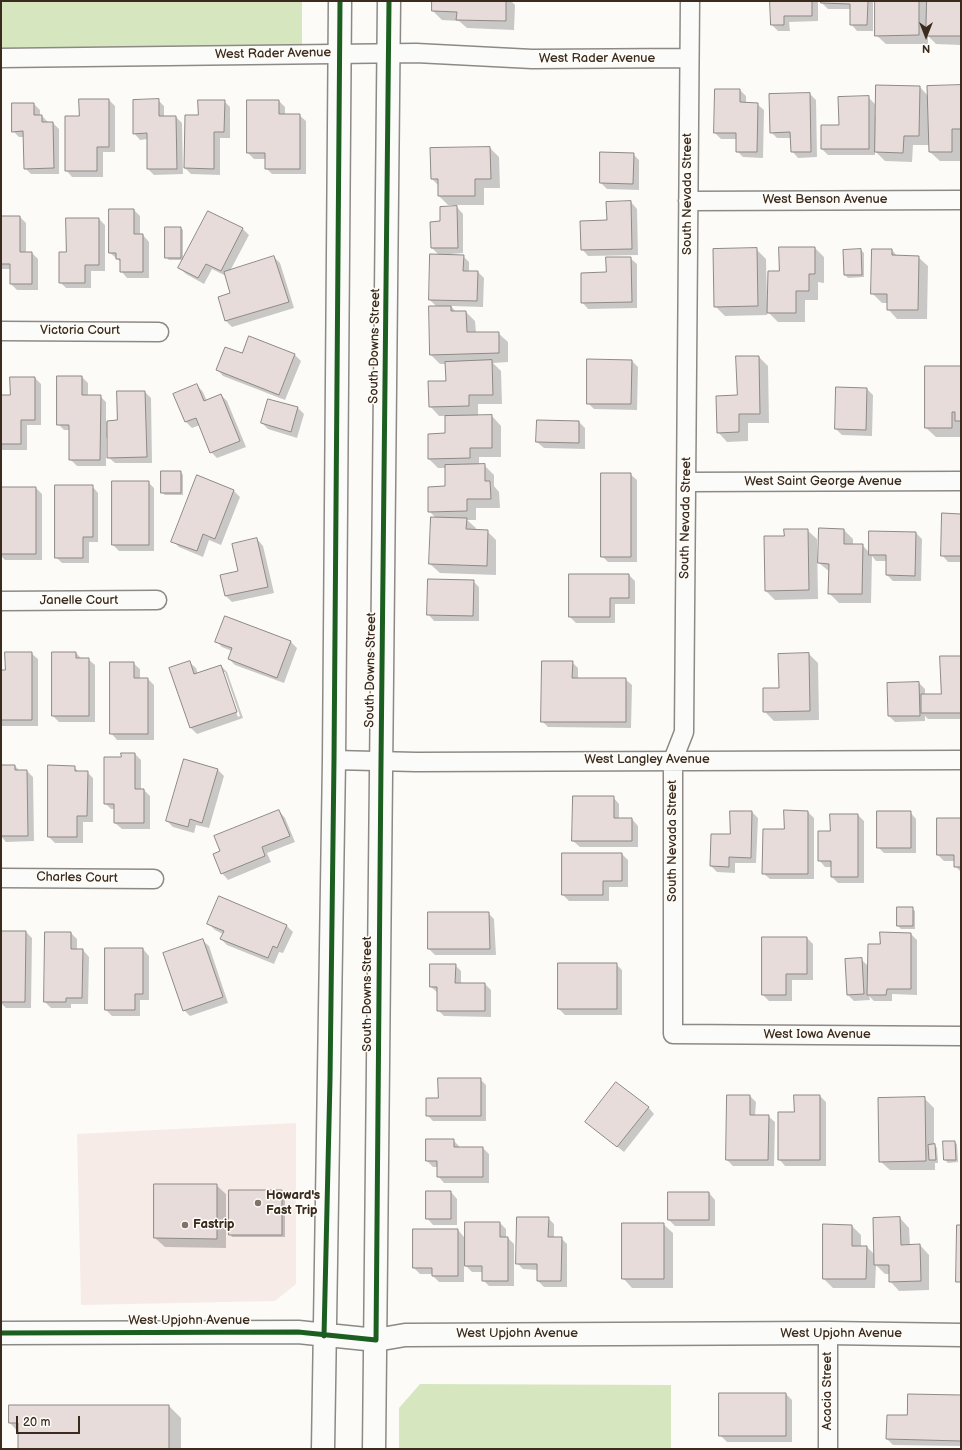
<!DOCTYPE html>
<style>
body{margin:0}
#map{position:relative;width:962px;height:1450px;overflow:hidden;background:#fcfbf8;font-family:"Balsamiq Sans",sans-serif}
canvas{display:block}
.frame{position:absolute;inset:0;border:2px solid #3b2a1e;pointer-events:none}
.north{position:absolute;left:906px;top:16px;width:40px;height:40px;-webkit-text-stroke:3px #fdfcf7;paint-order:stroke;rotate:180deg;font-size:11px;font-weight:700;line-height:16px;text-align:center;color:#3b2a1e}
.north::after{content:'';display:block;margin:auto;width:14px;height:18px;background:#3b2a1e;clip-path:polygon(50% 0,100% 100%,50% 72%,0 100%)}
.scale{position:absolute;left:16px;top:1416px;width:64px;height:18px;box-sizing:border-box;border:2px solid #3b2a1e;border-top:0;padding-left:5px;font-size:12px;line-height:14px;white-space:nowrap;color:#3b2a1e;-webkit-text-stroke:3px #fdfcf7;paint-order:stroke}
</style>
<div id="map">
<canvas width="962" height="1450"></canvas>
<div class="frame"></div>
<div class="north">N</div>
<div class="scale">20 m</div>
</div>
<script>
const context = document.querySelector('canvas').getContext('2d');
context.lineJoin = 'round';
function fillPath(path, color) { context.fillStyle = color; context.fill(path, 'evenodd'); }
function stroke(path, color, width, dash) { context.strokeStyle = color; context.lineWidth = width; context.lineCap = dash ? 'butt' : 'round'; context.setLineDash(dash || []); context.stroke(path); }
function drawText(font, color, halo, rows, align = 'center') {
  context.font = font + ' "Balsamiq Sans",sans-serif'; context.lineWidth = 3; context.setLineDash([]); context.textBaseline = 'middle'; context.strokeStyle = halo; context.fillStyle = color; for (const [text, x, y, turn = 0] of rows) {
    context.save(); context.translate(x, y); context.rotate((+turn || 0) * Math.PI / 180); context.textAlign = isNaN(turn) ? turn : align; if (halo) context.strokeText(text, 0, 0); context.fillText(text, 0, 0); context.restore();
  }
}
const built = new Path2D(`
 M296,1123V1284L275,1301L81,1305L77,1134Z`);
const green = new Path2D(`
 M1,1H302V49L1,51Z
 M420,1384L671,1385V1449H399V1408Z`);
const shadow = new Path2D(`
 M433,1H511L515,5L514,30L467,28L459,21L442,20L433,11Z
 M771,1H818V21L789,22L790,31H778L772,25Z
 M822,1H873V31H857L851,24V9H828L822,3Z
 M876,1H961V45L936,44L928,36V44H886L876,35Z
 M961,86V161H940L930,152V145H913L912,162L885,161L875,151V155H828L822,149L840,126L868,97L875,104V115H877L920,87L928,96Z
 M740,90L746,96V104H757L764,110L763,158L743,157L737,151V139H721L715,133Z
 M810,94L816,100L817,157L798,158L792,151L791,138H777L771,132Z
 M109,100L115,106V152H103V177H72L66,170L80,117Z
 M158,100L164,106V117H176L182,123L183,174L154,175L148,169V139L140,140L134,133Z
 M224,101L230,107V138H220V175L191,174L185,168L199,116Z
 M248,101H279L285,107V115H299L306,121V174H272L266,168V159H254L248,153Z
 M34,104L40,110V116H42L48,122L53,123L59,129V174H31L25,168L24,137H19L13,131Z
 M490,148L499,157L500,188H484V205H448L439,196V186L432,179Z
 M633,154L639,160V190L607,189L601,183Z
 M631,202L637,209L638,255L588,256L582,249L608,221Z
 M457,207L463,214V253L451,254V255L463,256L469,262V272H478L484,278L483,307L451,306L456,312H466L475,321L476,333H498L508,342V362L493,363L501,371L502,404H478V416H492L501,426V457H479V466L484,465L494,475V486L499,492L500,508H476V520H467L476,528L475,531H487L496,540V575L440,573L430,564L436,518L429,511L446,487V468H438L429,459L446,434V416H439L430,406L447,382L446,364H440L431,355L437,307L430,300L439,255L432,248L441,222Z
 M134,210L140,216V235H143L149,242V278H127L121,271V262L110,253Z
 M209,212L243,229L249,235L230,271L274,257L280,263L294,308L232,327L226,321L219,298L232,294L226,276L212,269L204,284L186,274L180,268Z
 M1,217H20L26,223V253H32L38,259V290H17L11,284V269H1Z
 M99,219L105,225V271H91V288H66L60,282Z
 M181,228L183,230V260H169L166,257Z
 M815,248L824,257V283L818,282V300H805V322H778L767,311V315L725,316L715,306L756,249L766,259L767,303H768L780,272Z
 M861,250L864,253V277L848,278L845,275Z
 M892,250L898,257H918L928,266L927,319H897L888,309V303H882L872,293Z
 M630,258L637,264V308L588,309L582,302L607,273Z
 M249,337L295,355L301,361L285,400L223,376L217,369L242,355Z
 M759,357L768,366L769,423H748V441L727,442L718,432Z
 M632,361L638,367L637,410L594,409L588,403Z
 M961,367V437H936L926,428Z
 M82,377L88,383V396H100L106,402V422L118,421V392H145L151,398L152,463H115L108,457V438H106V466H77L70,459V430H64L58,424Z
 M35,378L41,384V425H27V450H1V396H11Z
 M197,385L203,392L207,401L221,395L227,401L246,447L217,458L211,452L200,425L192,428L186,422L175,394Z
 M867,389L873,395L872,436L842,435L836,429Z
 M298,408L304,414L297,438L268,429L262,423Z
 M579,422L585,428V449L544,448L537,442Z
 M181,472L183,475V495H165L162,492Z
 M630,474L637,480V562H608L602,556Z
 M198,477L234,491L240,497L221,545L209,540L203,557L179,547L173,541Z
 M148,482L154,488V551H119L113,545Z
 M92,486L98,493V542H89V563H62L56,557Z
 M1,488H36L42,494V560H5L1,556Z
 M961,515V562H948L942,555Z
 M807,530L817,539L818,599L775,600L766,591L785,537Z
 M844,530L853,539V545H862L870,553L916,533L922,539L921,581H893L887,575V561H876L872,556L871,603H839L829,593L830,572L819,563Z
 M257,539L263,546L274,593L232,602L226,596L221,575L239,572Z
 M629,575L635,581V604H615V623H576L570,617Z
 M473,581L479,587V621H434L428,614Z
 M225,617L291,642L297,648L284,683L235,665L229,659L232,651L222,647L216,641Z
 M31,653L38,659V726H1V671H6Z
 M76,653L82,659H88L95,665V722H59L53,716Z
 M809,654L818,663L819,720L774,721L764,711Z
 M961,657V719H928L925,716V721L895,722L889,716L919,683L925,689V695H942Z
 M189,662L196,668L198,674L221,666L227,672L243,718L197,734L191,728ZM222,672H225L240,716L238,717Z
 M572,662L578,668V679H625L632,685L631,728L548,727L542,721Z
 M133,663L140,669V679H148L154,685V740H117L111,733Z
 M135,754L141,760V790H144L150,796V829H122L115,823V809H111L105,803L122,758Z
 M15,766L20,771H27L33,777L34,841L6,842L1,836V771Z
 M74,767L79,772H87L93,778V822H83V843H55L49,837Z
 M218,770L224,776L209,828L196,825L194,833L173,827L167,821Z
 M613,797L619,804V819H632L638,826V847H580L573,841Z
 M279,811L285,818L295,842L267,853L271,862L228,880L222,873L221,852Z
 M752,812L758,818L756,863H735V873L717,872L711,866L731,836Z
 M808,812L814,818V879H770L763,873L785,830Z
 M910,812L916,819V853H884L878,847Z
 M858,815L864,821V883H838L832,877V867H825L819,860L831,832Z
 M938,819H961V872L955,866V861H944L938,855Z
 M622,854L628,860V887H609V901H569L563,895Z
 M912,908L915,911V929H901L898,926Z
 M429,913H488L494,919L496,955H435L429,949Z
 M209,924L286,925L293,932L283,953L279,952L274,964L227,945L221,939L223,934L215,930Z
 M1,932H26L32,938L31,1008H6L1,1003Z
 M71,933L77,939V950H83L89,957L88,1004H71V1008H51L45,1002Z
 M881,933L911,934L917,940V995L892,994V1001H874L869,996L870,1000L854,1001L848,995L861,959L868,966L881,945Z
 M807,938L813,944V980H792V1001H769L763,995Z
 M202,940L209,946L228,1003L190,1016L184,1010Z
 M106,949H143L149,956V1000H140V1016H112L106,1010Z
 M616,964L622,970V1015H565L559,1009Z
 M431,965H455L461,971V984H485L491,990V1017L444,1016L438,1010V993L431,987Z
 M480,1079L486,1085V1121H433L427,1115L439,1099Z
 M750,1096L756,1102L755,1116H768L775,1122L774,1166H733L727,1160Z
 M820,1096L826,1102V1166H785L779,1159L795,1113Z
 M924,1098L934,1108V1145L937,1148L938,1163H935V1170H890L880,1161Z
 M648,1107L654,1114L624,1152L586,1122Z
 M453,1140L459,1146V1148H483L489,1154V1183H444L438,1176V1167H433L427,1161Z
 M944,1142H954L957,1144L958,1162L948,1163L945,1160Z
 M216,1185L226,1194V1248L165,1247L155,1238Z
 M282,1191L285,1194V1237H232L230,1234Z
 M451,1192L457,1199V1225H433L427,1218Z
 M709,1193L715,1200V1226H675L669,1220Z
 M548,1218L554,1224V1238H561L567,1244V1287H544L538,1281V1270L523,1269L517,1263Z
 M900,1218L909,1228L910,1246L920,1245L929,1255V1290L899,1291L890,1281V1274H885L876,1265L875,1288H833L824,1279L852,1226L861,1235V1247H867L875,1255Z
 M500,1223L506,1229V1238H508L514,1244V1286H489L483,1280V1272H472L466,1266Z
 M663,1224L673,1233V1288H632L623,1278Z
 M458,1230L464,1237V1282H439L433,1276V1274H420L414,1268Z
 M786,1394L792,1400V1442H727L720,1435Z
 M961,1396V1446L893,1445L887,1439L908,1416Z
 M169,1406L181,1418V1449H19V1433L10,1423Z`);
const building = new Path2D(`
 M432,1H506V21L456,20L457,12L432,11Z
 M770,1H812V16H784V25H771Z
 M821,1H868L867,25H850V4L821,3Z
 M875,1H919V35L875,36Z
 M927,1H961V36H926Z
 M876,85L920,86L919,136H904L903,153L875,152Z
 M961,85V129H952V152H929L927,86Z
 M715,89H740V102L758,103L757,152H736V133H714Z
 M810,93L811,152H791L790,132L770,133L769,94Z
 M869,96V149H821V125H839L838,97Z
 M79,99H109V147H97V171H65V116H79Z
 M159,99V116H176L177,169H147V133L133,134V100Z
 M198,100H225L224,132H214V169L184,168L185,115H198Z
 M247,100H279V114H300V169H265V153H247Z
 M12,103H34V115H42V122H53L54,168L24,169L23,131L12,132Z
 M490,147L491,179H475V196H438V179H431L430,148Z
 M600,152L634,153L633,184L600,183Z
 M631,201L632,249L581,250L580,221L607,220L606,202Z
 M457,206L458,248H431L430,222L440,221V207Z
 M109,209H134V234H143V272H120V259H116V253H109Z
 M208,211L243,228L221,271L206,264L198,278L178,268Z
 M1,216H20V252H32V284H10V264H1Z
 M66,218H99V265H85V283H59V252H66Z
 M165,227H181V258H165Z
 M779,247H815V274H809V291H796V313H767L768,271H779Z
 M757,248L758,306L714,307L713,249Z
 M861,249L862,275H844L843,250Z
 M872,249H892V255L919,256L918,310H887V294H871Z
 M430,254L464,255L463,271H478L477,301L429,300Z
 M274,256L289,302L225,321L218,297L230,293L224,272Z
 M606,257H631L632,302L581,303V273L606,272Z
 M429,306H451V311H466L467,332H499V353L430,355Z
 M249,336L295,354L279,395L216,370L225,347L242,353Z
 M736,356H759L760,414H739V432L717,433L716,396L737,395Z
 M587,359L632,360L631,404H587Z
 M492,360L493,395H469V406L429,407L428,381H446L445,362Z
 M925,366H961V421H955V412H952V428H925Z
 M57,376H82V395H101L100,460H69V425H57Z
 M10,377H35V420H21V444H1V395H10Z
 M197,384L204,401L221,394L240,441L210,453L196,418L185,422L173,394Z
 M836,387L867,388L866,430L835,429Z
 M117,391H145L147,457L107,458V421L117,420Z
 M268,399L298,407L291,432L261,423Z
 M492,415V448H470V458L428,459V434L445,433V416Z
 M537,420L579,421V443L536,442Z
 M485,464V481H490L491,499H467V511L428,512V487L445,486V465Z
 M161,471H181V493H161Z
 M601,473H631V557H601Z
 M197,475L234,490L215,539L203,534L197,551L171,542Z
 M112,481H149V545H112Z
 M55,485H93V537H83V558H55Z
 M1,487H36V554H1Z
 M942,513L961,514V556H941Z
 M431,517L467,518L466,529L488,530L487,566L429,564Z
 M819,528L844,529V544H863L862,594H828L829,564L818,563Z
 M784,529H808L809,590L765,591L764,536H784Z
 M869,531L916,532L915,576L886,575V555H869Z
 M257,538L268,587L225,596L220,575L238,571L232,544Z
 M569,574H629V598H610V617H569Z
 M428,579L474,580L473,616L427,615Z
 M225,616L291,641L277,678L228,659L232,648L215,642Z
 M5,652H32V720H1V670H5Z
 M52,652H76V658H89V716H52Z
 M809,653L810,711L763,712V688H779L778,654Z
 M940,656H961V713H921V694H941Z
 M190,661L194,674L221,665L237,712L190,728L169,668Z
 M542,661H573L572,678H626V722H541Z
 M110,662H134V678H148V734H110Z
 M919,682L920,716H888L887,683Z
 M121,753H135V789H144V823H114V804H104V757H121Z
 M184,759L218,769L202,823L190,819L188,827L166,821Z
 M1,765H15V770H27L28,836H1Z
 M48,765L75,766V771H88L87,816H77V837H48Z
 M573,796H614V818H632V841H572Z
 M279,810L290,836L262,847L265,856L221,874L213,854L220,851L214,836Z
 M784,810L808,811V874H762L763,829H784Z
 M730,811H752L751,858L729,857V867L710,866L711,834H730Z
 M877,811H911V848H877Z
 M830,814H858V877H831V861H818V831H830Z
 M937,818H961V867H954V855H937Z
 M562,853H622V881H603V895H562Z
 M219,896L287,925L277,948L273,946L268,958L220,939L224,931L207,924Z
 M897,907H913V926H897Z
 M428,912H489L490,949H428Z
 M1,931H26L25,1002H1Z
 M45,932H71V949H83L82,998H66V1002H44Z
 M880,932L911,933V989H887L886,995H867L868,944H880Z
 M762,937H807V974H786V995H762Z
 M203,939L223,997L183,1011L163,953Z
 M105,948H143V994H135V1010H105Z
 M862,958L864,994L847,995L845,959Z
 M558,963H617V1009H558Z
 M430,964H456L455,983H485V1011H437V987H430Z
 M438,1078H481V1116H426V1098H438Z
 M616,1082L649,1107L617,1147L585,1122Z
 M727,1095H750V1115H769L768,1160H726Z
 M794,1095H820V1160H778V1112H794Z
 M925,1097L926,1161L879,1162L878,1098Z
 M426,1139H454V1147H483V1177H437V1161H426Z
 M943,1141H955L956,1160H944Z
 M935,1144L936,1160H929L928,1145Z
 M154,1184H217V1239L154,1238Z
 M229,1190H282V1235H229Z
 M426,1191H451V1219H426Z
 M668,1192H709V1220H668Z
 M517,1217H549L548,1237H562L561,1281H537V1264H516Z
 M900,1217L901,1245L920,1244L921,1281L889,1282V1265H874L873,1218Z
 M465,1222H500V1237H508V1281H482V1266H465Z
 M622,1223H664V1279H622Z
 M823,1224L852,1225V1246H867L866,1279H823Z
 M957,1225H961V1282H956Z
 M413,1229H458V1276H432V1268H413Z
 M719,1393H786V1436H719Z
 M908,1394L961,1395V1441L886,1439L887,1415H907Z
 M9,1405H169V1449H18V1423H9Z`);
const street = new Path2D(`
 M690,1L684,732L673,760V1034L961,1036
 M1,58L416,53L532,59L689,58
 M688,201L961,200
 M1,331L159,332
 M686,482L961,481
 M1,601L157,600
 M334,760L416,762L961,760
 M1,878L154,879
 M828,1449V1333`);
const secondary = new Path2D(`
 M1,1333L298,1332L376,1340L405,1335L828,1333L961,1335
 M323,1449L334,760L340,1
 M374,1449L389,1`);
const cycleway = new Path2D(`
 M1,1333L298,1332L376,1340L381,762L389,1
 M324,1336L330,1079L334,760L340,1`);
const markers = [
 [258,1203,4,"#7f736a"],
 [185,1225,4,"#7f736a"]
];
const streetNames = [
 ["West Rader Avenue",273,54,-1],
 ["West Rader Avenue",597,59],
 ["South Nevada Street",688,194,-90],
 ["West Benson Avenue",825,200],
 ["Victoria Court",80,331],
 ["South Downs Street",375,346,-89],
 ["West Saint George Avenue",823,482],
 ["South Nevada Street",686,518,-89],
 ["Janelle Court",79,601],
 ["South Downs Street",371,670,-89],
 ["West Langley Avenue",647,760],
 ["South Nevada Street",673,841,-90],
 ["Charles Court",77,878,1],
 ["South Downs Street",368,994,-90],
 ["West Iowa Avenue",817,1035],
 ["West Upjohn Avenue",189,1321],
 ["West Upjohn Avenue",517,1334],
 ["West Upjohn Avenue",841,1334],
 ["Acacia Street",828,1391,-90]
];
const poiNames = [
 ["Howard's",266,1196],
 ["Fast Trip",266,1211],
 ["Fastrip",193,1225]
];
fillPath(built, '#f6ebe7');
fillPath(green, '#d6e7bf');
fillPath(shadow, '#0003');
fillPath(building, '#e8dcda');
stroke(building, '#8d8985', 1);
stroke(street, '#8d8985', 21);
stroke(secondary, '#8d8985', 25);
stroke(street, '#fbfbf9', 18);
stroke(secondary, '#fbfbf9', 22);
stroke(cycleway, '#1b5e20', 5);
for (const [x, y, r, color] of markers) { const dot = new Path2D(); dot.arc(x, y, r, 0, 2 * Math.PI); context.fillStyle = color; context.fill(dot); stroke(dot, '#fdfcf7', 1.5); }
drawText('13px', '#3b2a1e', '#fdfcf7', streetNames);
drawText('bold 13px', '#3b2a1e', '#fdfcf7', poiNames, 'left');
</script>
